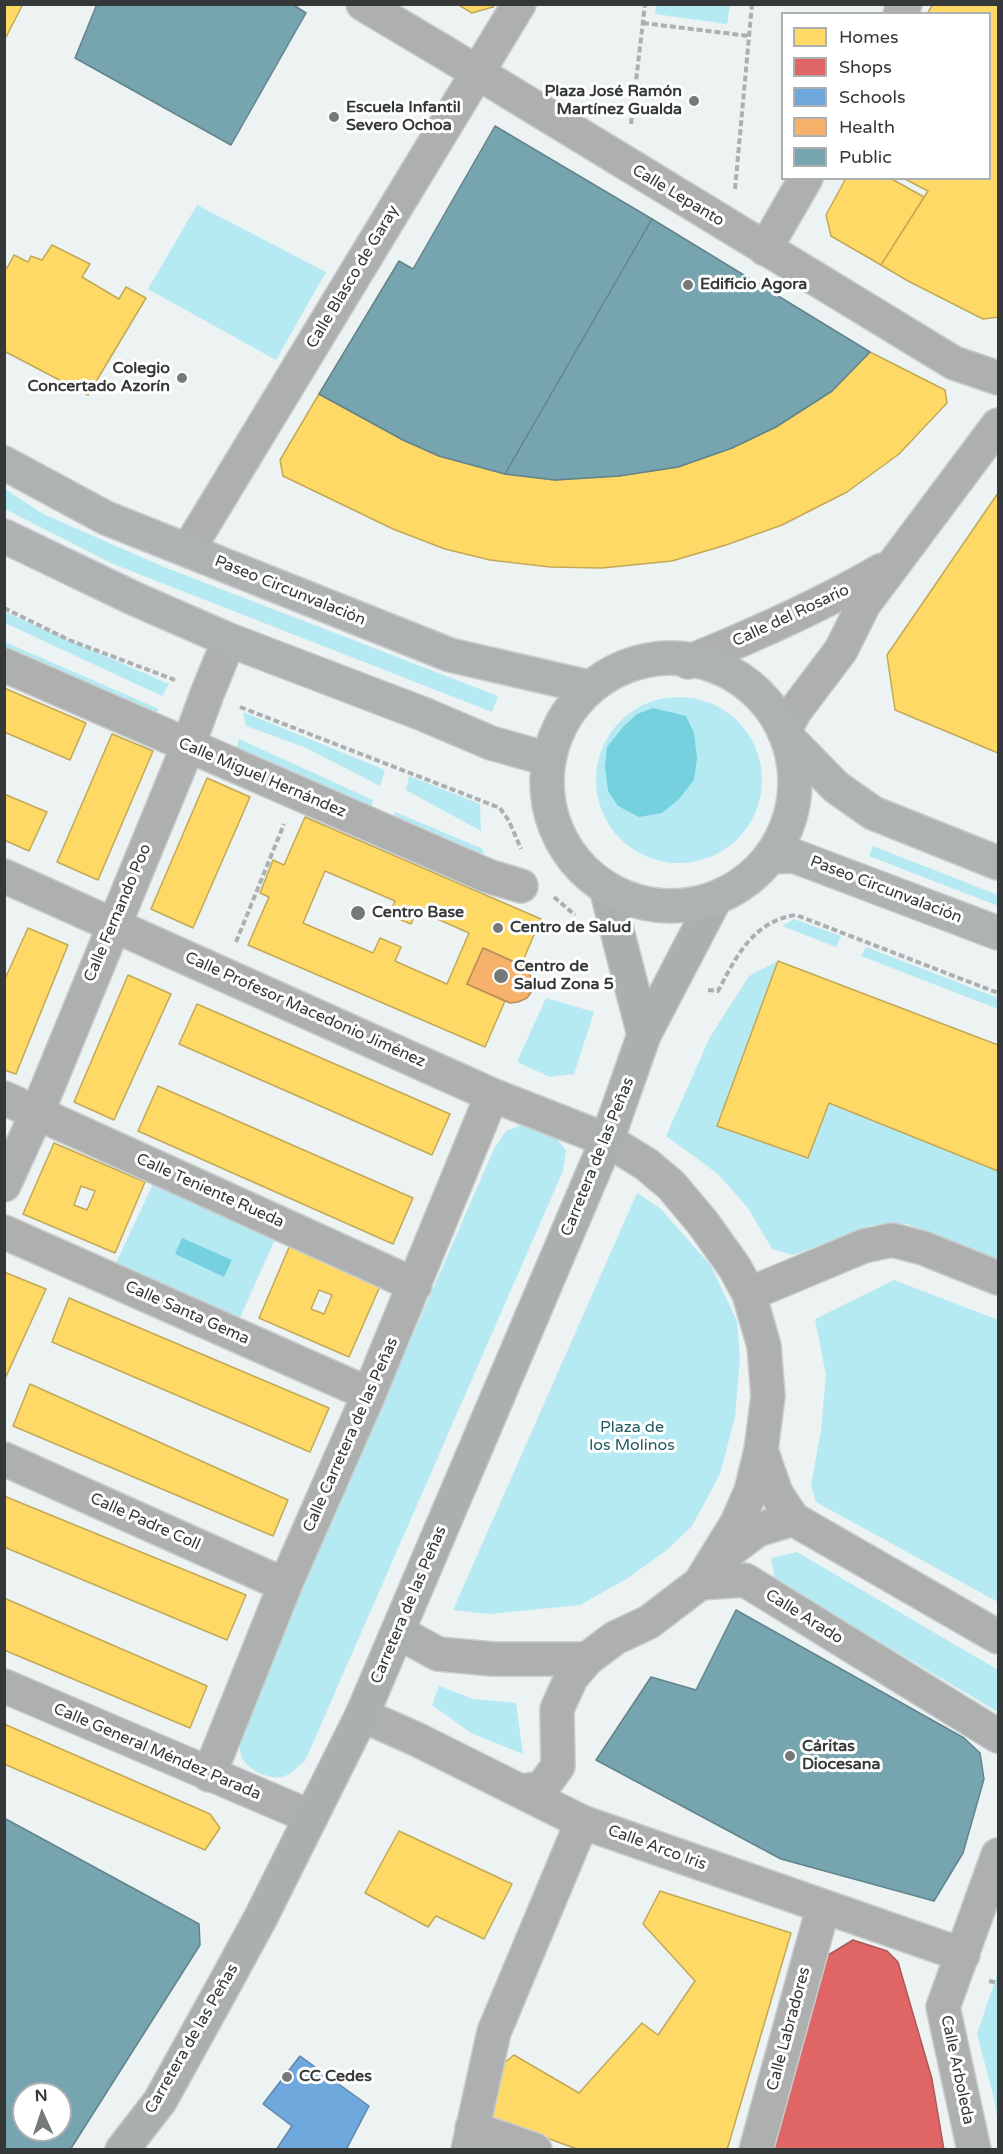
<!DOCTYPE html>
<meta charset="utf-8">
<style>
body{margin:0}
#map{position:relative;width:1003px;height:2154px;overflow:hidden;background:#edf2f3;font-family:"Varela Round",sans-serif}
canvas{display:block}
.frame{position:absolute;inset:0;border:6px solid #343839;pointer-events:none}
.legend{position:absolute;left:781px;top:12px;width:210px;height:168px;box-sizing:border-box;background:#fff;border:2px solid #aeafb0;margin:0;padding:8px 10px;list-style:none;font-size:18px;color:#343839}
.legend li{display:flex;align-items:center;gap:12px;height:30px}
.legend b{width:30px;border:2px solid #aeafb0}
.north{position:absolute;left:12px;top:2082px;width:60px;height:60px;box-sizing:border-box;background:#fff;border:2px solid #aeafb0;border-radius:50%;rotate:357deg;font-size:16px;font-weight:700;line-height:24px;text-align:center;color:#343839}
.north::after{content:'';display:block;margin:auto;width:21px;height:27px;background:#75797a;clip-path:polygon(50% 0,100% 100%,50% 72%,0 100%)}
</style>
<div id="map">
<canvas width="1003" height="2154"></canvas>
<div class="frame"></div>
<ul class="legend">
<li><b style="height:16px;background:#ffd966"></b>Homes</li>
<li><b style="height:16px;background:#e06666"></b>Shops</li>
<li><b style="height:16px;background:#6fa8dc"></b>Schools</li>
<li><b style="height:16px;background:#f6b26b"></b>Health</li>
<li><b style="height:16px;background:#76a5af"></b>Public</li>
</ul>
<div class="north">N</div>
</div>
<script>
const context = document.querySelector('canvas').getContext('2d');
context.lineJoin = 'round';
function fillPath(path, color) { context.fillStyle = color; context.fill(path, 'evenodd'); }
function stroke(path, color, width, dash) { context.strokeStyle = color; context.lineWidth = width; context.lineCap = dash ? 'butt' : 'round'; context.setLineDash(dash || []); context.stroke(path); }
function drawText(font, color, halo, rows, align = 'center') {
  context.font = font + ' "Varela Round",sans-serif'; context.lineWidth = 6; context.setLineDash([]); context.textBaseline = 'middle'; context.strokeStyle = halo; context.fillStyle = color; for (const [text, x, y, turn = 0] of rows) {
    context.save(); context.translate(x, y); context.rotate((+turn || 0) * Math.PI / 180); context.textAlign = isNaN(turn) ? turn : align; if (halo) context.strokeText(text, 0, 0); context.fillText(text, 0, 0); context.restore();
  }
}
const green = new Path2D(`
 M656,5H730L727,24L655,14Z
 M197,205L326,272L276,360L148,289Z
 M5,489L43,514L164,567L498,696L492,712L113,564L5,509Z
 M4,612H5L169,684L162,696L5,623Z
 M5,642L159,709L152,720L5,654Z
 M596 780a83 83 0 1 1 166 0a83 83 0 1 1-166 0Z
 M243,712L385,770L380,786L304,747L246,726Z
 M239,739L373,800L371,812L235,751Z
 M409,776L480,804L481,831L406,790Z
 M395,812L483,849L484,862L393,822Z
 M873,846L998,895V906L869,856Z
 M794,919L841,936L836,947L782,926Z
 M866,947L998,998V1009L861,956Z
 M778,961L717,1126L808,1157L829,1103L998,1171V1260L907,1224L872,1225L793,1255L772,1249L748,1208L718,1174L666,1136L710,1037L749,976Z
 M546,998L594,1012L574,1074L550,1077L517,1062Z
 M525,1124L550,1131L566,1150L563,1171L305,1761C298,1766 290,1776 281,1777C267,1779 245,1769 241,1755C238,1743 242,1732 244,1721L494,1149L506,1131Z
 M154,1182L277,1235L239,1320L115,1265Z
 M637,1193L660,1208L711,1266L737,1321L740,1358L735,1417L720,1474L692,1526L667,1550L628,1578L580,1605L490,1614L453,1610Z
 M894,1280L998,1320V1602L816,1502L811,1486L821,1430L826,1375L815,1319Z
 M797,1552L998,1670V1712L775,1580L771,1558Z
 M439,1686L473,1699L516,1703L523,1754L471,1733L432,1705Z
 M998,1972V2124L994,2098L977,2034Z`);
const water = new Path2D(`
 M653,708L686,716L694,733L697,758L694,780L679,799L662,813L639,817L618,806L608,791L605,767L607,747L623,727L637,714Z
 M182,1238L232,1260L224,1277L175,1254Z`);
const homes = new Path2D(`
 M4,4H23L4,41Z
 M457,4H495L493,7L472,13Z
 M933,4H998V317L983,319L908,281L881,265L928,191L903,178H990V14H927Z
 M846,178H890L924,197L881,265L831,236L826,215Z
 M52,245L90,264L82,277L119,299L126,287L146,298L88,395L4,351V266L7,268L14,255L28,262L31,256L42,260Z
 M870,352L945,390L947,403L899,454L847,492L782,525L726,545L672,561L602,568L550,567L490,560L445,549L393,529L283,476L280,460L319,394L403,440L439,456L505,474L555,480L619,476L678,467L732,448L776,427L832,391Z
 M998,493V753L895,710L887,655Z
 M4,688L86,723L70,760L4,732Z
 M112,734L153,751L98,880L57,862Z
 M207,778L250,797L193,928L151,909Z
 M4,794L47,812L29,851L4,840Z
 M305,817L541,919L521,965L483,948L467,984L505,1001L485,1047L248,945L269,897L260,893L273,860L284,865ZM325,871L395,901L389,915L411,924L417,910L469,933L447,984L395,961L401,947L380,938L373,953L303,923Z
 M28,928L68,945L16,1074L4,1070V981Z
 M778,961L998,1045V1171L829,1103L808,1158L717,1126Z
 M128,975L171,994L114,1120L74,1102Z
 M197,1004L450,1114L432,1155L179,1044Z
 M158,1086L413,1198L393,1244L138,1131Z
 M54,1143L145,1182L115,1253L23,1214ZM81,1186L95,1191L87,1210L74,1205Z
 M290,1245L381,1284L349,1357L259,1318ZM319,1290L332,1295L324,1314L311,1309Z
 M4,1272L46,1289L4,1381Z
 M69,1298L329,1408L310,1452L52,1342Z
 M30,1384L288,1500L273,1536L13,1426Z
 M4,1496L246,1595L227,1640L4,1547Z
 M4,1598L207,1686L190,1728L4,1650Z
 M4,1724L210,1814L220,1828L205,1850L4,1764Z
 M399,1831L512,1884L484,1939L436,1916L428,1927L365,1893Z
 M660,1891L791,1933L727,2150H580L483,2115L494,2071L514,2055L579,2093L642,2023L658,2035L695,1981L643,1924Z`);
const shops = new Path2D(`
 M853,1940L887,1951L898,1962L932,2079L944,2150H774L825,1957Z`);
const schools = new Path2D(`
 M300,2056L369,2106L347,2148L349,2150H276L292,2126L263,2104Z`);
const health = new Path2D(`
 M483,948L521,965L528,970L533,982L532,991L527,998L518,1002L510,1003L467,984Z`);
const public = new Path2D(`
 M97,4H292L306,13L231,145L75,58Z
 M495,126L652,219L505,474L439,456L403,440L319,394L399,261L413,269Z
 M652,219L870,352L832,391L776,427L732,448L678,467L619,476L555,480L505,474Z
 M736,1610L964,1738L980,1753L984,1779L963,1853L934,1901L781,1859L596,1760L651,1677L696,1690Z
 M4,1818L199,1924L200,1945L70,2150H4ZM24,2094H60V2130H24Z`);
const path = new Path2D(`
 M643,23L749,36
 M631,124L645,4
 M735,189L752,4
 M4,608L69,640L175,680
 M240,707L500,808L509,821L521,849
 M554,897L575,915
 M236,942L284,824
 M708,990L718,991C736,957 753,921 796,915L998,993
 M989,1981L998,1983`);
const pedestrian = new Path2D(`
 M4,665L488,876L521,886
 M472,2128L535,2150
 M468,2150L494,2032L582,1822
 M756,2150L823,1908`);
const minor = new Path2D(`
 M363,4L442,51L954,363L998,378
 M900,14L905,4
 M765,249L806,178
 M188,550L519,4
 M688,662C755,635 820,606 882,570
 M784,731L795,711L841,650L864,604L998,425
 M4,876L492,1095L607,1140L646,1164L671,1185L703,1223L735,1268L749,1294L764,1346L768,1396L761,1450L751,1491L737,1523L700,1583L649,1622L615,1638L587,1659L571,1678L557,1709L558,1766L542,1788L521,1791
 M4,1098L415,1285
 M4,1185L37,1113L188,746L207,694L229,640
 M4,1232L369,1394
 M749,1294L864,1246L892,1240L923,1248L998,1278
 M761,1450L776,1493L793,1519L998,1637
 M4,1459L285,1585
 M723,1556L757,1530L793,1519
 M700,1583L745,1580L998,1736
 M398,1632L438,1654L493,1659H587
 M4,1686L311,1817
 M362,1715L418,1740L582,1822L963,1955
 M209,1775L285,1585L369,1394L492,1095
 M974,2150L943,2007L998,1855`);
const secondary = new Path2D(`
 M606,888L644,1035
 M122,2150L160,2101L224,1985L261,1917L362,1715L607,1140L644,1035L714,901`);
const primary = new Path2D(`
 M4,463L106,518L450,655L589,687
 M4,536L135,599L229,640L423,714L491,743L548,759
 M547 782a124 124 0 1 1 248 0a124 124 0 1 1-248 0Z
 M789,739L836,787L873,813L998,863
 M771,857L794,856L998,933`);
const markers = [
 [694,101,6,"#75797a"],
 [334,117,6,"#75797a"],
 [688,285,6,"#75797a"],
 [182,378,6,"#75797a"],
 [358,913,8,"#75797a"],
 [498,928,6,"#75797a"],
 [501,976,8,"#75797a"],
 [790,1756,6,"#75797a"],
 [287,2077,6,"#75797a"]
];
const poiNames = [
 ["Plaza José Ramón",682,92,"right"],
 ["Martínez Gualda",682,110,"right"],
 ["Escuela Infantil",346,108],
 ["Severo Ochoa",346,126],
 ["Edificio Agora",700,285],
 ["Colegio",170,369,"right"],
 ["Concertado Azorín",170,387,"right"],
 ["Centro Base",372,913],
 ["Centro de Salud",510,928],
 ["Centro de",514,967],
 ["Salud Zona 5",514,985],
 ["Cáritas",802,1747],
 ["Diocesana",802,1765],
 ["CC Cedes",299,2077]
];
const streetNames = [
 ["Calle Lepanto",678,196,31],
 ["Calle Blasco de Garay",353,277,-59],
 ["Paseo Circunvalación",290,591,22],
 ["Calle del Rosario",791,616,-25],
 ["Calle Miguel Hernández",262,778,23],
 ["Paseo Circunvalación",886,890,21],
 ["Calle Fernando Poo",118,913,-67],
 ["Calle Profesor Macedonio Jiménez",305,1010,24],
 ["Carretera de las Peñas",598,1157,-68],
 ["Calle Teniente Rueda",210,1191,24],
 ["Calle Santa Gema",187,1313,24],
 ["Calle Carretera de las Peñas",351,1435,-66],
 ["Calle Padre Coll",145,1522,24],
 ["Carretera de las Peñas",409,1605,-67],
 ["Calle Arado",804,1617,32],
 ["Calle General Méndez Parada",157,1752,23],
 ["Calle Arco Iris",657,1848,20],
 ["Calle Labradores",789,2029,-75],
 ["Carretera de las Peñas",192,2039,-60],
 ["Calle Arboleda",957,2070,78]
];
const parkNames = [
 ["Plaza de",632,1428],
 ["los Molinos",632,1446]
];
fillPath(green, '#b6eaf2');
fillPath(water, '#76d1df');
fillPath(homes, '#ffd966');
stroke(homes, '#c2a958', 1.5);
fillPath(shops, '#e06666');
stroke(shops, '#ac5858', 1.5);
fillPath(schools, '#6fa8dc');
stroke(schools, '#5d86ab', 1.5);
fillPath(health, '#f6b26b');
stroke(health, '#bc8d5c', 1.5);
fillPath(public, '#76a5af');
stroke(public, '#62848c', 1.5);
stroke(pedestrian, '#c9cccd', 36);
stroke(minor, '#c9cccd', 36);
stroke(secondary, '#c9cccd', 36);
stroke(primary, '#c9cccd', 36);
stroke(path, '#adb0b1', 4, [6, 3]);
stroke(pedestrian, '#aeb0b0', 33);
stroke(minor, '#aeb0b0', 33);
stroke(secondary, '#acafaf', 33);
stroke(primary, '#afb2b3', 33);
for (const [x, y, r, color] of markers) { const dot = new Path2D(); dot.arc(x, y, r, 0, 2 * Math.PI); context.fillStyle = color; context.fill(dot); stroke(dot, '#fff', 2); }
drawText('bold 16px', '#343839', '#fff', poiNames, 'left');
drawText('16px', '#343839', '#fff', streetNames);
drawText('16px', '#255a62', '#fff', parkNames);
</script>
